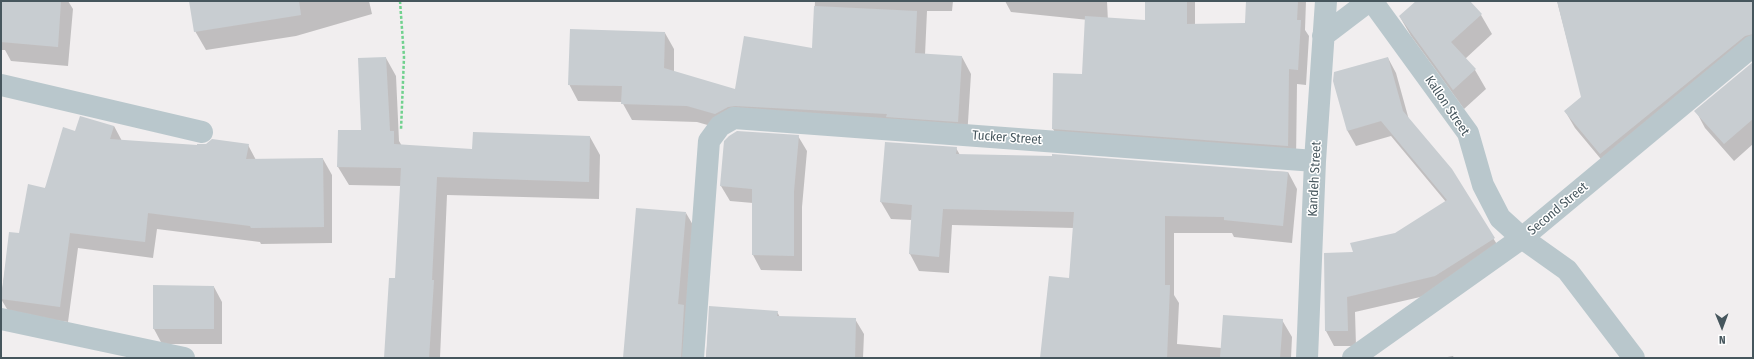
<!DOCTYPE html>
<style>
body{margin:0}
#map{position:relative;width:1754px;height:359px;overflow:hidden;background:#f1eeef;font-family:"Fira Sans Condensed",sans-serif}
canvas{display:block}
.frame{position:absolute;inset:0;border:2px solid #46565d;pointer-events:none}
.north{position:absolute;left:1702px;top:307px;width:40px;height:40px;-webkit-text-stroke:3px #fff;paint-order:stroke;rotate:179deg;font-size:11px;font-weight:700;line-height:16px;text-align:center;color:#46565d}
.north::after{content:'';display:block;margin:auto;width:14px;height:18px;background:#46565d;clip-path:polygon(50% 0,100% 100%,50% 72%,0 100%)}
</style>
<div id="map">
<canvas width="1754" height="359"></canvas>
<div class="frame"></div>
<div class="north">N</div>
</div>
<script>
const context = document.querySelector('canvas').getContext('2d');
context.lineJoin = 'round';
function fillPath(path, color) { context.fillStyle = color; context.fill(path, 'evenodd'); }
function stroke(path, color, width, dash) { context.strokeStyle = color; context.lineWidth = width; context.lineCap = dash ? 'butt' : 'round'; context.setLineDash(dash || []); context.stroke(path); }
function drawText(font, color, halo, rows, align = 'center') {
  context.font = font + ' "Fira Sans Condensed",sans-serif'; context.lineWidth = 3; context.setLineDash([]); context.textBaseline = 'middle'; context.strokeStyle = halo; context.fillStyle = color; for (const [text, x, y, turn = 0] of rows) {
    context.save(); context.translate(x, y); context.rotate((+turn || 0) * Math.PI / 180); context.textAlign = isNaN(turn) ? turn : align; if (halo) context.strokeText(text, 0, 0); context.fillText(text, 0, 0); context.restore();
  }
}
const shadow = new Path2D(`
 M1,1H68L73,9L68,66L11,61L5,50H1Z
 M190,1H369L372,14L296,36L206,50L195,31Z
 M815,1H953L952,11H927L925,55L962,57L971,74L967,138L745,122L725,130L697,122L632,120L622,102L578,101L569,84L665,33L674,49V72L736,90L813,49Z
 M1005,1H1107L1108,22L1011,12Z
 M1146,1H1195V25L1246,24L1247,1H1306L1305,30L1309,36L1306,85L1297,84L1296,161L1062,144L1053,129L1149,126Z
 M1417,1H1468L1481,15L1492,34L1465,59L1475,70L1486,89L1464,109L1411,36L1400,17Z
 M1557,1H1753V55L1610,170L1575,128L1565,111L1582,97Z
 M386,58L396,76L399,141L402,146L473,150L590,137L600,155L599,199L447,195L440,358H385L396,279L401,186L349,185L338,167L363,131Z
 M1388,58L1396,73L1409,120L1451,170L1503,254L1442,292L1355,312L1356,346H1334L1326,331L1354,253L1395,234L1446,202L1391,136L1356,146L1347,130Z
 M1753,63V144L1734,161L1705,128L1696,111Z
 M114,126L122,141L198,146L248,145L256,160L323,159L332,175V243L261,244L260,242L157,229L153,258L78,248L68,322L10,314L1,299L10,233L20,234L75,133Z
 M798,136L807,151L802,207V271L761,270L753,255V203L730,201L721,186Z
 M886,143L956,148L960,155L1288,172L1297,189L1292,243L1234,237L1232,233H1174V295L1179,303L1177,344L1222,348L1282,320L1292,337L1291,358H1041L1070,279L1074,228L952,225L949,273L919,271L910,254L912,220L891,219L881,202Z
 M686,213L697,232L693,358H624Z
 M214,287L222,302V344H162L154,329Z
 M710,308L777,312L780,317L855,319L864,334L863,358H706Z
 M1453,356L1454,358H1442Z`);
const building = new Path2D(`
 M1,1H61L58,47L1,42Z
 M189,1H299L301,15L194,32Z
 M1145,1H1187V24L1245,23L1246,1H1298L1297,20H1301L1298,70L1289,69L1288,146L1052,129L1053,73L1082,74L1085,16L1145,20Z
 M1416,1H1470L1482,14L1451,42L1476,69L1453,90L1399,16Z
 M1557,1H1753V34L1745,36L1600,154L1564,111L1581,97Z
 M814,6L917,11L915,53L962,56L958,122L886,117L887,114L735,106L728,107L715,114L687,106L621,104L622,86L568,85L570,29L665,32L664,68L735,89L744,36L812,48Z
 M386,57L390,131H394V144L472,149L473,132L590,136L589,182L437,177L432,280H434L429,358H384L389,278H395L401,168L337,167L338,130H361L358,58Z
 M1388,57L1403,111L1452,169L1495,238L1435,276L1347,297L1348,331H1325L1324,253L1353,252L1350,243L1395,233L1447,200L1381,121L1347,131L1333,81L1334,72Z
 M1753,62V119L1724,144L1694,111Z
 M80,116L114,126L110,139L197,145V144H206L212,139L249,144L246,159L323,158L324,227L251,228L250,226L148,213L145,242L70,233L60,307L1,299L9,232L19,233L28,184L45,188L63,127L75,131Z
 M737,131L799,135L794,191V256L752,255V189L720,186L724,141L729,136Z
 M885,142L957,147L956,154L1052,156V154L1288,172L1283,226L1224,220V217L1165,216V285H1170L1167,358H1040L1049,276L1069,278L1074,212L943,209L939,257L909,254L912,205L880,202Z
 M636,208L686,212L678,304L684,305L681,358H623Z
 M153,285L214,286V329H153Z
 M709,306L778,311L777,316L856,318L855,358H706Z
 M1223,315L1283,319L1280,358H1220Z`);
const path = new Path2D(`
 M400,1L404,57L401,130`);
const minor = new Path2D(`
 M1372,1L1468,133L1483,185L1500,218L1522,238L1567,270L1634,358
 M1323,36L1369,1
 M1,85L202,132
 M1,319L184,358
 M693,358L709,141L720,126L734,118L1315,161
 M1307,358L1315,161L1326,1
 M1353,358L1522,238L1753,46`);
const streetNames = [
 ["Kallon Street",1447,106,56],
 ["Tucker Street",1007,138,4],
 ["Kandeh Street",1315,179,-87],
 ["Second Street",1558,209,-40]
];
fillPath(shadow, '#0003');
fillPath(building, '#c8cdd1');
stroke(path, '#71d18e', 2.5, [3, 2]);
stroke(minor, '#b9c7cc', 22);
drawText('13px', '#46565d', '#fff', streetNames);
</script>
